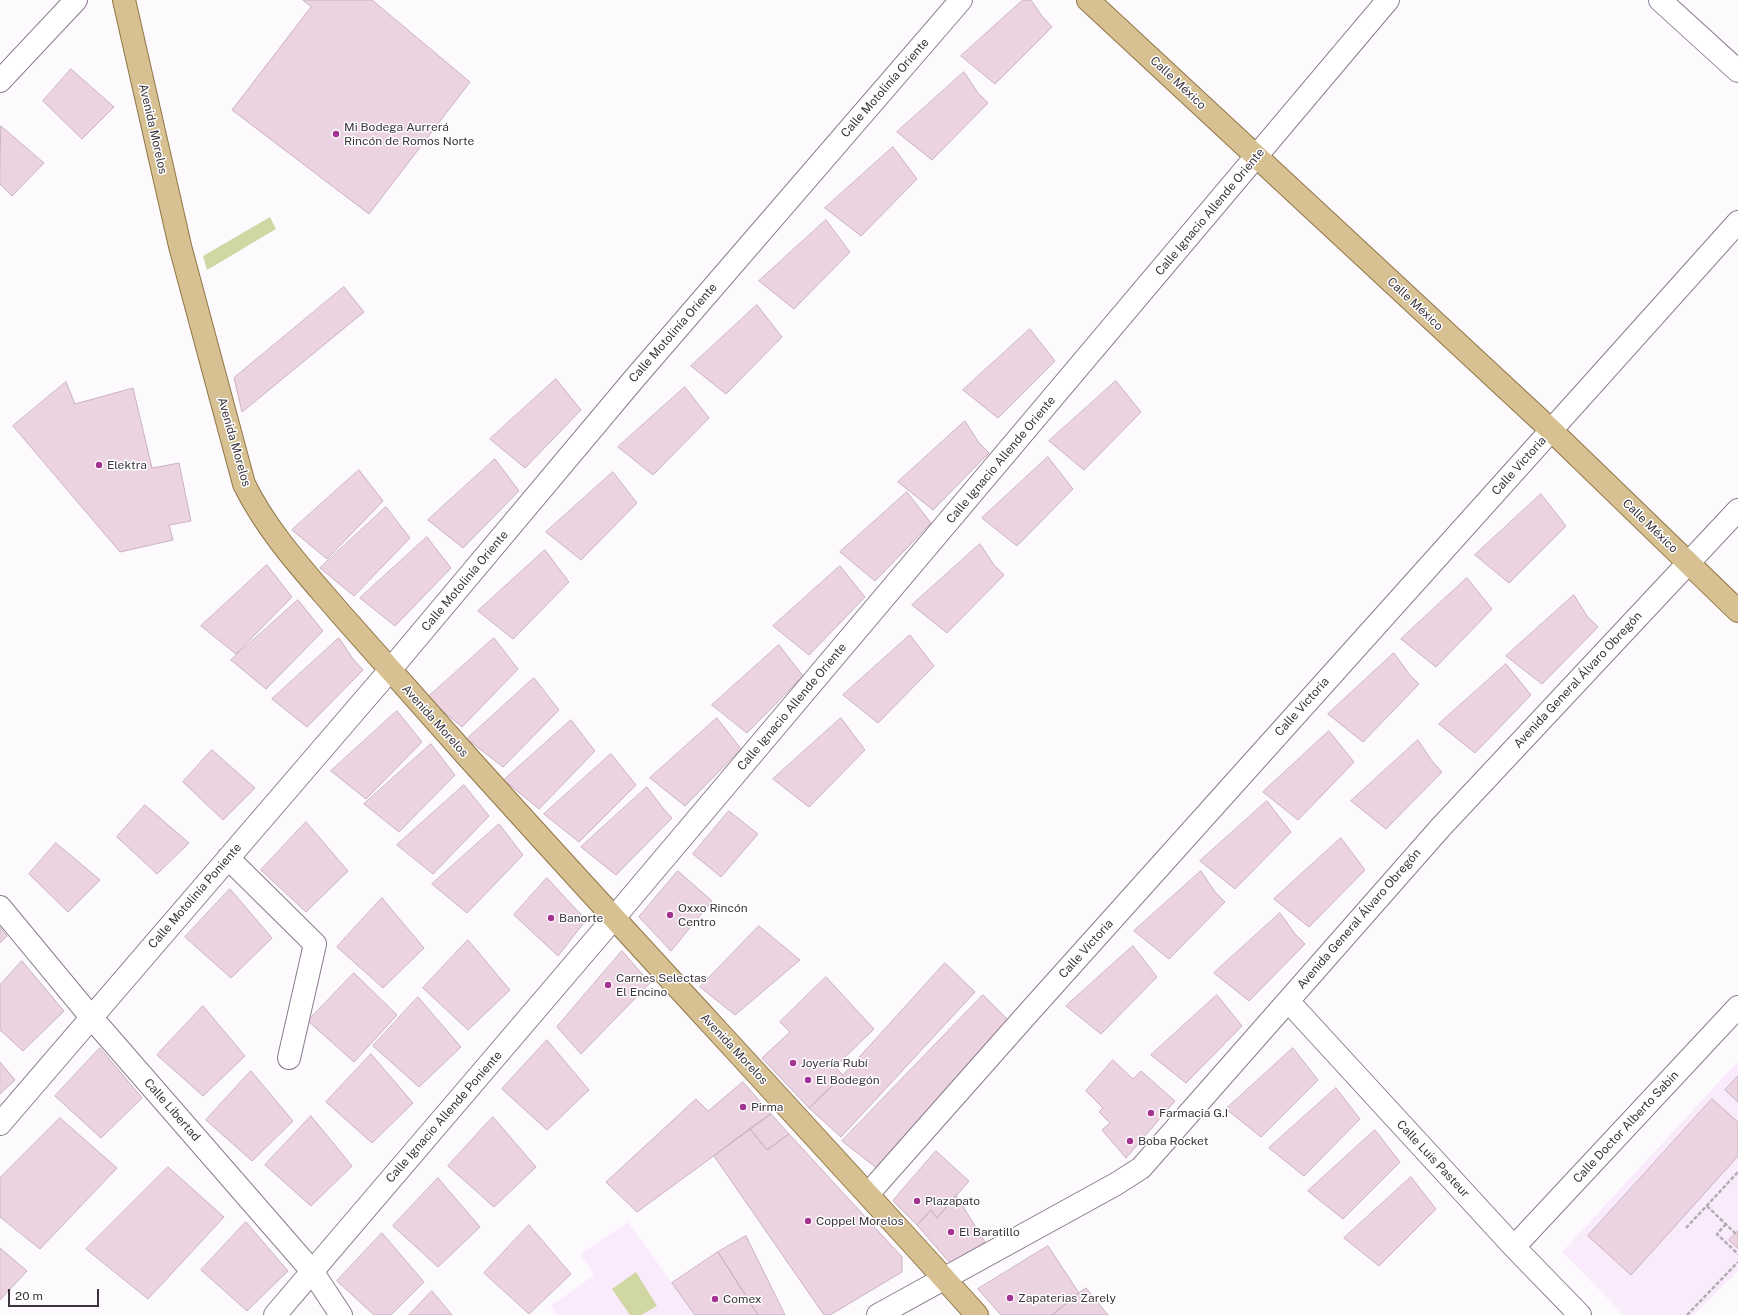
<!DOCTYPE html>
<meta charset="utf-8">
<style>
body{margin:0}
#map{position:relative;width:1738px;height:1315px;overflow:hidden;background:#fdfafe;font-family:"Public Sans",sans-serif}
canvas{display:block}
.scale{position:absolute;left:8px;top:1289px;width:91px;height:18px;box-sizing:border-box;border:2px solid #3b343c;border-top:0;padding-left:5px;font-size:12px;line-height:14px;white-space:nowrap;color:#3b343c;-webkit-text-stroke:3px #fff;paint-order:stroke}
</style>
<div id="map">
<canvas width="1738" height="1315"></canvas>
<div class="scale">20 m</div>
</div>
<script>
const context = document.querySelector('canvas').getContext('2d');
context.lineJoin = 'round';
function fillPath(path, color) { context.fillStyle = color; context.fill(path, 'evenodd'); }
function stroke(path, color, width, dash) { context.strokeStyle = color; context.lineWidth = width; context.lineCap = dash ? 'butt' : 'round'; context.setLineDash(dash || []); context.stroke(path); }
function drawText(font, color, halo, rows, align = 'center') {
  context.font = font + ' "Public Sans",sans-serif'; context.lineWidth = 3; context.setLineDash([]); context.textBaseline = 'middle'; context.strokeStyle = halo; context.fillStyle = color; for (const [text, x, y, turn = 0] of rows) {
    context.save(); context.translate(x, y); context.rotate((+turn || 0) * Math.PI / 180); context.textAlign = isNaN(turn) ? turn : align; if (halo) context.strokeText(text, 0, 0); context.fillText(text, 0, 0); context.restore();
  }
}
const built = new Path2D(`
 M1738,1061V1271L1694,1315H1624L1562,1252Z
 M628,1222L695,1315H557L551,1306L594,1275L580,1254Z`);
const green = new Path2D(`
 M270,217L276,229L207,270L203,256Z
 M636,1272L657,1306L641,1315H630L612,1289Z`);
const building = new Path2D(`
 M303,0H372L470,82L369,214L232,110L311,7Z
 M1023,0H1031L1042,16L1052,27L995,84L961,56Z
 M71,69L114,107L82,139L43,101Z
 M964,72L978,93L988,103L932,160L897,132Z
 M1,126L44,163L12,196L0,184Z
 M893,147L917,179L861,236L825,208Z
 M826,220L850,252L794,309L759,281Z
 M344,287L364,312L242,412L234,378Z
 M757,305L782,337L726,394L691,366Z
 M1030,329L1055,361L998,418L963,390Z
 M556,379L581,410L525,468L490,439Z
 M1116,381L1141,412L1084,470L1049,441Z
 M66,382L75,404L133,388L152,468L179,463L191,521L169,525L173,540L120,552L13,426Z
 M685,387L709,418L653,475L618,447Z
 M965,421L979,443L989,453L933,510L898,482Z
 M1048,457L1073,489L1017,546L982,518Z
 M495,459L519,491L463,548L428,520Z
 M359,470L383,501L327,559L292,530Z
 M613,472L637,503L581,560L546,532Z
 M907,492L931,523L875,581L840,552Z
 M1541,494L1566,526L1509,583L1475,555Z
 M386,507L410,538L354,596L320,568Z
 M427,537L451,568L395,626L360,598Z
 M980,544L994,565L1004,575L947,633L912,605Z
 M545,550L569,582L513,639L478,611Z
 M267,565L292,597L236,654L201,626Z
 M840,566L865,597L809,655L773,626Z
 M1467,578L1492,609L1436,667L1401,639Z
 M1574,595L1587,616L1598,627L1542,684L1506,656Z
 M298,600L323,631L266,689L231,660Z
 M910,635L934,666L878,723L843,695Z
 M339,638L353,659L363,670L307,727L272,699Z
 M494,638L518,669L462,727L427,698Z
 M779,645L803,676L747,733L712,705Z
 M1394,653L1409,674L1419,684L1363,742L1328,714Z
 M1506,664L1531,695L1475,753L1439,724Z
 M534,678L559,710L503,767L467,739Z
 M397,711L422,742L366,799L331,771Z
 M717,718L741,749L685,806L650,778Z
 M841,718L865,750L809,807L773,779Z
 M571,720L595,751L539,809L504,780Z
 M1329,731L1354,762L1298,820L1263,792Z
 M1418,740L1432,761L1442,772L1386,829L1351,801Z
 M431,744L455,775L399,832L364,804Z
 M212,750L255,788L223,820L183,782Z
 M611,754L636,785L579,842L544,814Z
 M464,785L489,816L433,874L397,845Z
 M647,787L662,807L672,818L616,875L581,847Z
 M1267,801L1291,832L1235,889L1200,861Z
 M145,805L189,843L157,874L117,837Z
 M729,811L758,834L721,877L693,854Z
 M306,822L348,871L306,912L261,870Z
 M499,824L523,855L467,913L432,884Z
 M1341,838L1365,870L1309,927L1274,899Z
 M56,843L100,880L68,912L29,874Z
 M678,871L712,901L671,951L639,917Z
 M1201,871L1215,892L1225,902L1169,959L1134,931Z
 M547,878L586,920L558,956L514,915Z
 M230,889L272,938L231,978L185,937Z
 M382,898L424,948L383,988L337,947Z
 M1280,913L1295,934L1305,944L1249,1001L1214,973Z
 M759,926L800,960L735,1015L700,987Z
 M0,927L7,936L0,943Z
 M468,940L510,990L468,1030L423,988Z
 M1133,946L1157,977L1101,1034L1066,1006Z
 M622,951L650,983L581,1054L557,1027Z
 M22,961L64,1011L23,1051L0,1030V985Z
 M945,963L975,992L841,1137L809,1108L843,1075Z
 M354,973L397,1015L354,1062L308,1021Z
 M826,977L874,1029L835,1067L843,1075L809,1108L762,1058L790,1032L780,1022Z
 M983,995L1012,1024L878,1169L842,1141Z
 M1217,995L1242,1026L1186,1083L1151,1055Z
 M418,997L461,1047L419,1087L373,1046Z
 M203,1006L245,1056L203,1096L157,1055Z
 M547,1040L589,1090L547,1130L502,1089Z
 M100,1048L142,1098L101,1138L55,1096Z
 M1293,1048L1318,1080L1261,1137L1226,1109Z
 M371,1054L413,1103L372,1143L326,1102Z
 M1113,1060L1133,1079L1141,1071L1175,1101L1126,1158L1102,1130L1110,1123L1099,1112L1103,1108L1086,1091Z
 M0,1062L15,1080L0,1094Z
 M251,1071L293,1121L252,1161L206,1120Z
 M1738,1076V1102L1725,1090Z
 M743,1082L771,1114L637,1212L606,1182L696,1099L708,1111Z
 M1336,1088L1360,1119L1304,1176L1269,1148Z
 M1712,1099L1738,1122V1156L1631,1275L1588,1236Z
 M771,1114L789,1134L767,1150L750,1129Z
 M311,1116L352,1166L311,1206L265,1165Z
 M493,1117L536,1167L494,1207L448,1166Z
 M60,1118L117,1168L40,1249L0,1217V1178Z
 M750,1129L767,1150L789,1134L902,1257V1272L830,1315H824L714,1156Z
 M1375,1130L1400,1162L1343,1219L1308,1191Z
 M936,1151L969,1181L937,1218L931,1210L917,1225L893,1201Z
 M168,1167L224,1217L148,1299L86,1249Z
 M1411,1177L1436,1209L1379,1266L1344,1238Z
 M438,1178L480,1227L438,1267L393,1226Z
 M956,1195L985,1242L950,1263L917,1225L931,1210L937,1218Z
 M246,1222L288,1271L247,1311L201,1270Z
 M529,1225L571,1274L529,1314L484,1273Z
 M1738,1231V1249L1729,1240Z
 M382,1233L424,1282L391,1315H374L337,1281Z
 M746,1236L785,1315H758L718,1252Z
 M1048,1246L1079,1293L1052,1315H1001L978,1289Z
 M0,1248L27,1271L0,1300Z
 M718,1252L758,1315H695L672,1283Z
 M1086,1288L1108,1315H1052L1079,1293Z
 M432,1291L452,1315H409Z`);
const path = new Path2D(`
 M1707,1206L1736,1234
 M1726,1224L1717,1234L1738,1254
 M1686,1228L1738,1172
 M1687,1315L1738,1262`);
const minor = new Path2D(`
 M1660,0L1738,71
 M0,81L76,0
 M228,858L315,944L289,1058
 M0,907L91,1017L312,1271L341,1315
 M1288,1001L1514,1247L1580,1315
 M0,1124L390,670L634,379L961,0
 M868,1194L1030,1011L1738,222
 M1514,1247L1738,1007
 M275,1315L613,919L1388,0
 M878,1315L1116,1184L1141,1168L1441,827L1738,510`);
const primary = new Path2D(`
 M124,0L180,246L244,484C268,533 305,572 340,613C382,661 424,708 466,755C635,943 808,1127 977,1315
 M1088,0L1551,430L1738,611`);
const markers = [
 [336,134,4,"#a23390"],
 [99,465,4,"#a23390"],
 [670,915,4,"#a23390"],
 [551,918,4,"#a23390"],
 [608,985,4,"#a23390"],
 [793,1063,4,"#a23390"],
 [808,1080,4,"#a23390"],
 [743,1107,4,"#a23390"],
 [1151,1113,4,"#a23390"],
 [1130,1141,4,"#a23390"],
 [917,1201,4,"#a23390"],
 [808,1221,4,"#a23390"],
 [951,1232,4,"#a23390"],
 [1010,1298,4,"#a23390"],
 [715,1299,4,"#a23390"]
];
const streetNames = [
 ["Calle México",1178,83,43],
 ["Calle Motolinía Oriente",885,88,-49],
 ["Avenida Morelos",153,129,77],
 ["Calle Ignacio Allende Oriente",1210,212,-50],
 ["Calle México",1415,304,43],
 ["Calle Motolinía Oriente",673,333,-49],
 ["Avenida Morelos",234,442,74],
 ["Calle Ignacio Allende Oriente",1001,460,-50],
 ["Calle Victoria",1519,466,-48],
 ["Calle México",1650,526,44],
 ["Calle Motolinía Oriente",465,581,-50],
 ["Avenida General Álvaro Obregón",1578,680,-47],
 ["Calle Ignacio Allende Oriente",792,707,-50],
 ["Calle Victoria",1302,707,-48],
 ["Avenida Morelos",435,721,48],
 ["Calle Motolinía Poniente",195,896,-49],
 ["Avenida General Álvaro Obregón",1359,919,-49],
 ["Calle Victoria",1086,949,-48],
 ["Avenida Morelos",734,1049,47],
 ["Calle Libertad",172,1110,49],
 ["Calle Ignacio Allende Poniente",444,1117,-49],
 ["Calle Doctor Alberto Sabin",1626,1127,-47],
 ["Calle Luis Pasteur",1433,1159,47]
];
const poiNames = [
 ["Mi Bodega Aurrerá",344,127],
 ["Rincón de Romos Norte",344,141],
 ["Elektra",107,465],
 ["Oxxo Rincón",678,908],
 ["Centro",678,922],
 ["Banorte",559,918],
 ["Carnes Selectas",616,978],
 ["El Encino",616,992],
 ["Joyería Rubí",801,1063],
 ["El Bodegón",816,1080],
 ["Pirma",751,1107],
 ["Farmacia G.I",1159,1113],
 ["Boba Rocket",1138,1141],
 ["Plazapato",925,1201],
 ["Coppel Morelos",816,1221],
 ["El Baratillo",959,1232],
 ["Zapaterias Zarely",1018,1298],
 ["Comex",723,1299]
];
fillPath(built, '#f9ebfc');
fillPath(green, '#d0d7a3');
fillPath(building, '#ecd3e1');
stroke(building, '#cab2c0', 1);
stroke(minor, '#8b7b8e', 24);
stroke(primary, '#907544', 24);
stroke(path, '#b1acb2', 2.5, [4, 2]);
stroke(minor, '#fff', 22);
stroke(primary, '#d7c192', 22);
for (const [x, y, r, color] of markers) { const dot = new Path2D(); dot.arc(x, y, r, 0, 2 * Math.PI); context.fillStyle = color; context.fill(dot); stroke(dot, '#fff', 1.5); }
drawText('12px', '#3b343c', '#fff', streetNames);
drawText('12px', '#3b343c', '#fff', poiNames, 'left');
</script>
